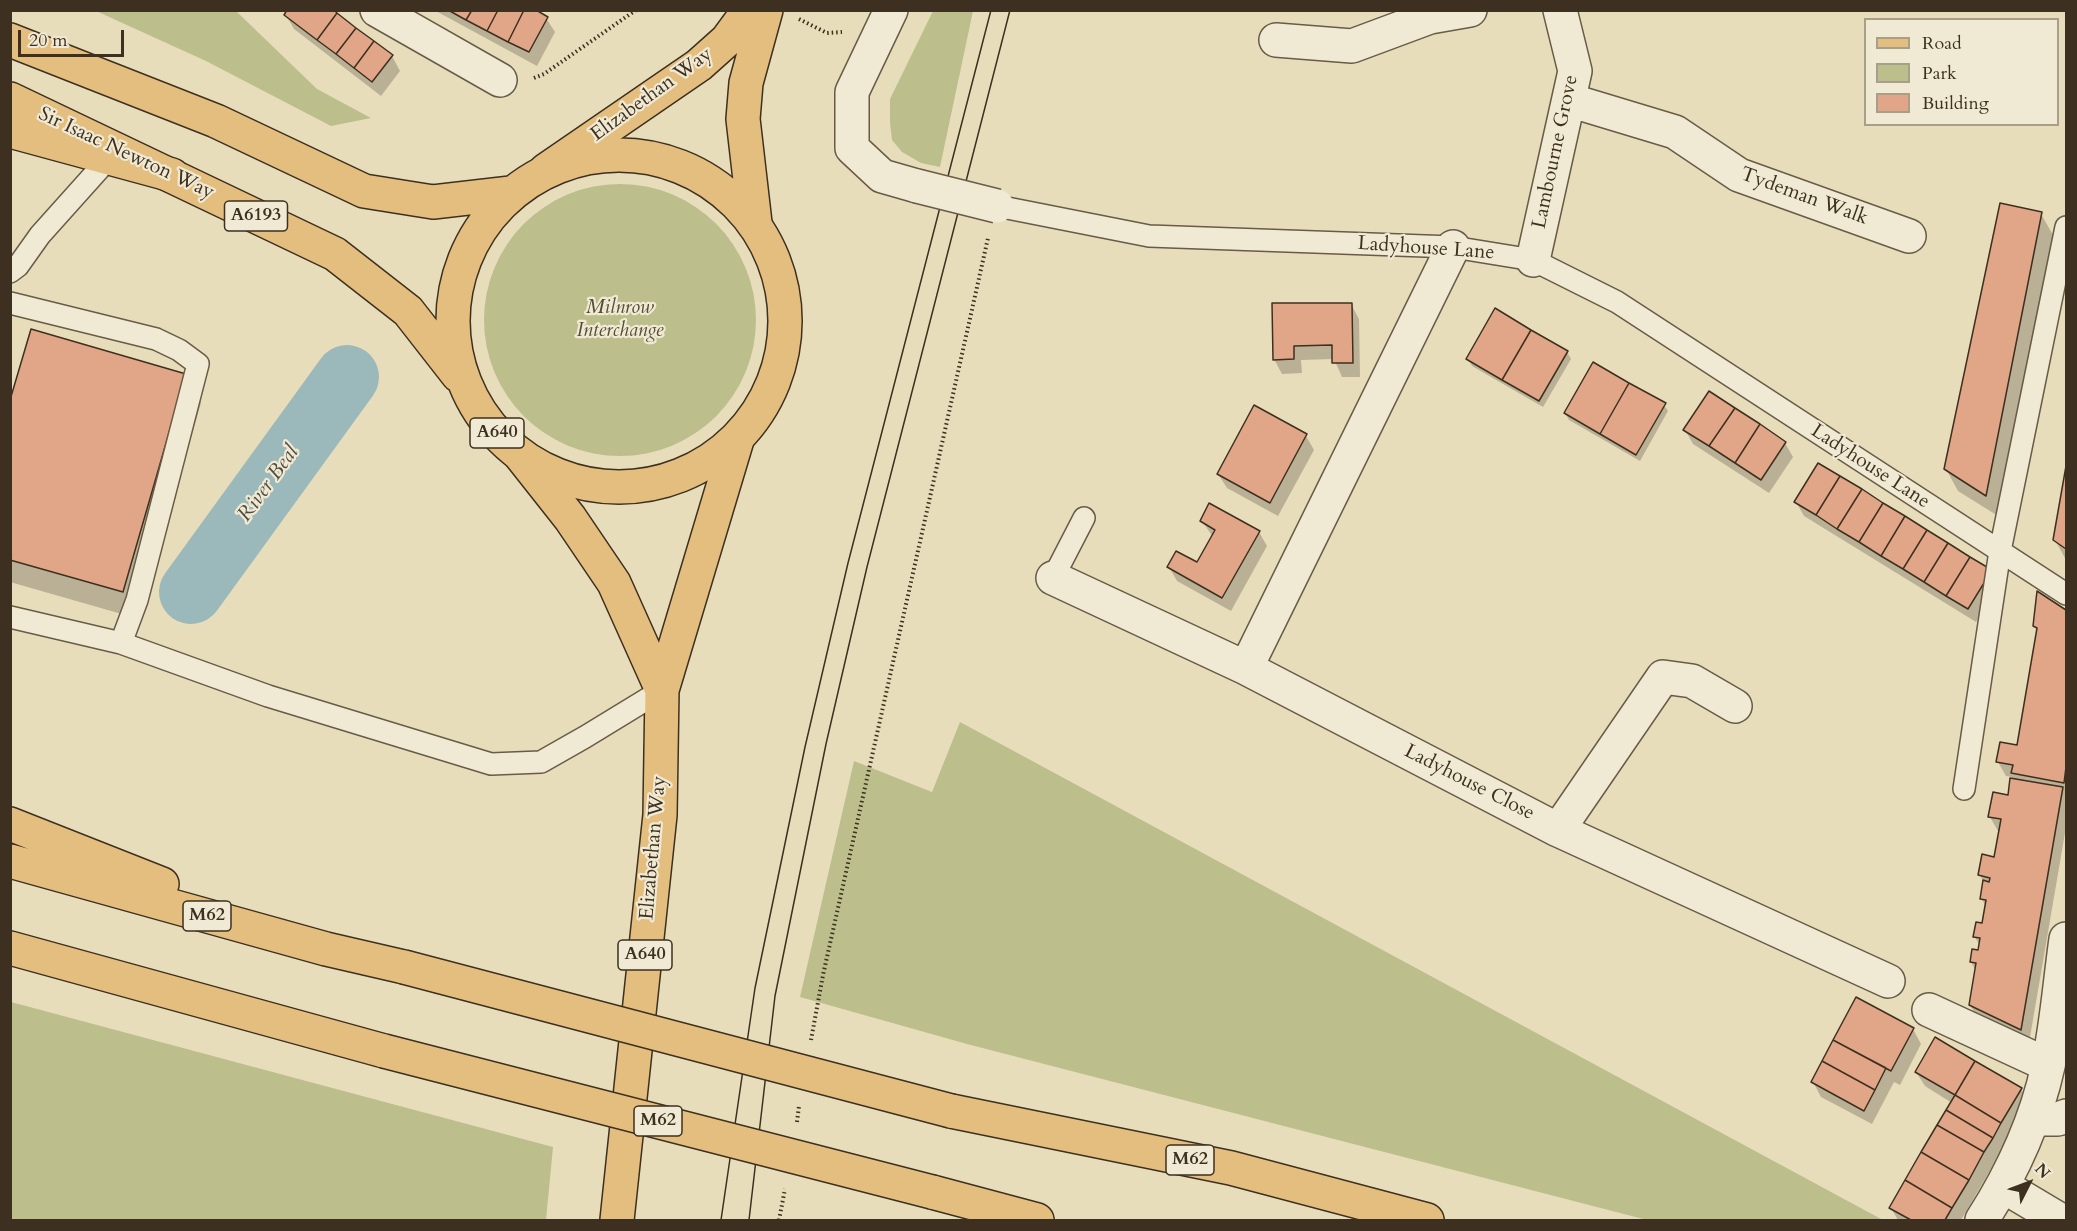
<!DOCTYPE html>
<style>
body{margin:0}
#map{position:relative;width:2077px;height:1231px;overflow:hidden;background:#e8ddbb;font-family:Cardo,serif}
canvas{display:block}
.frame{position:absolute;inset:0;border:12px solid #3d3020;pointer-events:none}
.legend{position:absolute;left:1864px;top:18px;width:195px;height:108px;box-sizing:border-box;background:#f0e9d3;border:2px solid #a89f8b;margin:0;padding:8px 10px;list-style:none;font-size:18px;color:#3d3020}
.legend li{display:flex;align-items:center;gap:12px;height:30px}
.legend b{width:30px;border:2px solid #a89f8b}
.north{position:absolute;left:1999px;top:1153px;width:60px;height:60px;-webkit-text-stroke:4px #f0e9d3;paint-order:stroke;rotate:48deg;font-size:16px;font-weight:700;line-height:24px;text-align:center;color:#3d3020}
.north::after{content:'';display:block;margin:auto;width:21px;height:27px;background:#3d3020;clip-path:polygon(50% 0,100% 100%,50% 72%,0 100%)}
.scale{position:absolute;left:18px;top:30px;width:106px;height:27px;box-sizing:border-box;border:3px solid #3d3020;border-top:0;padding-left:8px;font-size:18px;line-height:21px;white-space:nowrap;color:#3d3020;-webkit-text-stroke:4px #f0e9d3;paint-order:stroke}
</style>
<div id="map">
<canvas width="2077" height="1231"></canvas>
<div class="frame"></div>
<ul class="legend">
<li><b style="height:8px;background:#e4be7e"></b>Road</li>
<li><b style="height:16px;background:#bcbf8c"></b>Park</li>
<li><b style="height:16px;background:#e1a587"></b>Building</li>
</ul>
<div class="north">N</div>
<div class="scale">20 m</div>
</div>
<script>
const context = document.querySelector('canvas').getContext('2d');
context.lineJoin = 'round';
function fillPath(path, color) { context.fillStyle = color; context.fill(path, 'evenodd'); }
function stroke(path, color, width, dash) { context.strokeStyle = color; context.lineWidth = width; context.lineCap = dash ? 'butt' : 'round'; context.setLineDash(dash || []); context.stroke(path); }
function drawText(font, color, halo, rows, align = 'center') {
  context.font = font + ' Cardo,serif'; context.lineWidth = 4.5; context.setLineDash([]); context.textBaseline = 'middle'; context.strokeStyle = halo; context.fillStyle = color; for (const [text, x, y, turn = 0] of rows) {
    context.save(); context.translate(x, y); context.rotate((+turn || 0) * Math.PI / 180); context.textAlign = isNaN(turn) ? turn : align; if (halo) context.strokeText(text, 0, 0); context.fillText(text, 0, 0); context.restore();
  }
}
const green = new Path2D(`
 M96,11H236L317,89L371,118L331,126L206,61Z
 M933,11H973L940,167L921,163L902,152L892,140L890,123V99Z
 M484 320a136 136 0 1 1 272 0a136 136 0 1 1-272 0Z
 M960,722L1883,1220H1647L967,1044L800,997L854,761L932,792Z
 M11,1002L553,1147L546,1220H11Z`);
const shadow = new Path2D(`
 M434,10H533L546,18L555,32L537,66Z
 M286,15L392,56L400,71L381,96L294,29Z
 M2041,214L2053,235L1998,516L1958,491L1946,469Z
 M1351,304L1359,319L1360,377H1342L1334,359L1301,360L1302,373L1282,374L1274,359Z
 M1567,352L1571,359L1543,407L1472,366L1468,359Z
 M185,375L201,403L139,619L10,582V406Z
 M1664,405L1668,411L1640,461L1569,420L1565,413Z
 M1685,430L1785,443L1793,457L1769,493L1693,444Z
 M1306,436L1314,450L1278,516L1227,488L1218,474Z
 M2066,474V560L2055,540Z
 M1796,502L1999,585L1976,622L1804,516Z
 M1202,521L1259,532L1267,546L1231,611L1177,581L1169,567L1197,564L1213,537Z
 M2038,594L2066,612V827L2029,1043L1979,1020L1970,1005L1976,971L1971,962L1979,952L1980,946L1975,937L1983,925L1986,906L1981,898L1984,883L1980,875L1995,859L2000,832L1998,831L1990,817L2009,797L2012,777L2006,776L1998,762L2018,747L2038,632L2034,626Z
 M1913,1029L1921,1044L1900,1085L1894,1082L1872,1124L1821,1097L1813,1082Z
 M1916,1072L2021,1089L2029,1104L1961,1220H1898L1891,1208L1952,1103L1925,1086Z`);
const river = new Path2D(`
 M191,592L347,377`);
const building = new Path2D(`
 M287,10H334L337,13L317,40L284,15Z
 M448,10H472L466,20Z
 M472,10H498L487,31L466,20Z
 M498,10H524L508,42L487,31Z
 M524,10H536L548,17L529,52L508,42Z
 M337,13L356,28L336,54L317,40Z
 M356,28L374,41L354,68L336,54Z
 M374,41L393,55L372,82L354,68Z
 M2000,203L2042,212L1986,496L1944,469Z
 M1272,303H1352L1353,363H1332V345L1294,346V359L1273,360Z
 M1495,308L1531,330L1502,380L1466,359Z
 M31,329L186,374L123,592L10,560V400Z
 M1531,330L1568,351L1539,401L1502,380Z
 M1593,362L1629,383L1600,434L1564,413Z
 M1629,383L1666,403L1636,455L1600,434Z
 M1709,391L1735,408L1709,446L1683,430Z
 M1254,405L1307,434L1270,503L1217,474Z
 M1735,408L1760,424L1735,463L1709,446Z
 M1760,424L1786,442L1761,480L1735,463Z
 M1818,463L1840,476L1816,515L1794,502Z
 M2066,466V549L2053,540Z
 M1840,476L1862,489L1837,529L1816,515Z
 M1862,489L1883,503L1859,542L1837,529Z
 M1209,503L1260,531L1222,598L1167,567L1176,551L1197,562L1215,530L1200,521Z
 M1883,503L1905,516L1881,556L1859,542Z
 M1905,516L1927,530L1903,569L1881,556Z
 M1927,530L1948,543L1924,582L1903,569Z
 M1948,543L1970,557L1946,596L1924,582Z
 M1970,557L1992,570L1968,609L1946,596Z
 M2037,591L2066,610V767L2064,783L2011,773L2013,765L1996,762L2000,742L2017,745L2037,628L2033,626Z
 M2010,778L2063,787L2021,1030L1969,1005L1976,963L1970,962L1972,949L1978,950L1980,938L1973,937L1976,922L1982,923L1986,900L1980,899L1983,880L1989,882L1990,878L1978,875L1982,854L1994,857L2001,819L1988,817L1993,792L2008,795Z
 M1856,997L1914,1028L1891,1071L1833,1040Z
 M1935,1037L1975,1061L1955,1095L1915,1072Z
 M1833,1040L1886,1068L1875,1090L1822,1061Z
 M1822,1061L1875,1090L1864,1111L1811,1082Z
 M1975,1061L2022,1088L2001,1123L1955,1095Z
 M1955,1095L2001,1123L1993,1138L1946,1110Z
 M1946,1110L1993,1138L1984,1152L1937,1125Z
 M1937,1125L1984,1152L1969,1180L1921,1152Z
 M1921,1152L1969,1180L1952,1208L1905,1180Z
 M1905,1180L1952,1208L1945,1220H1911L1889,1208Z`);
const path = new Path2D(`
 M799,19L827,33L842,32
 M534,78L544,74L636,10
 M811,1040L823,975L988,238
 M797,1122L799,1106
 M779,1220L785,1189`);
const service = new Path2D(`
 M997,206L1149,236L1453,247L1533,260L1617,302L2066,594
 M10,272L18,266L40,235L109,158
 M10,303L156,339L179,350L198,364L137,600L121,643L268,696L491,764L541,762L585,737L662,690
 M1053,578L1084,518
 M10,617L121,643
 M1964,789L2000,551L2066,227`);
const minor = new Path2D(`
 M377,10L500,80
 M891,10L852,92V148L882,176L917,186
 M1276,40L1352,46L1430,17L1470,10
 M1569,100L1675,132L1739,175L1909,236
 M1533,260L1575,71L1560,10
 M1053,578L1246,668L1558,830L1888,981
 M1246,668L1453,247
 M1558,830L1663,677L1692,681L1735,706
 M1929,1010L2048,1065
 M2033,1119H2058L2066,1116
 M2003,1186L2060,1220`);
const tertiary = new Path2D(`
 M1982,1220C2012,1173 2036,1121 2048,1066C2057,1024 2060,981 2066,939`);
const primary = new Path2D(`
 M546,170L699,65L727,40L749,10
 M755,223L743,119L746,83L766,10
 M521,456L570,518L614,583L662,690
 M617,1220L660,815L662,690L737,440`);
const trunk = new Path2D(`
 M10,40L216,121L364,191L433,202L511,193
 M10,99L335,254L408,311L458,375
 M453 321a166 166 0 1 1 332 0a166 166 0 1 1-332 0Z`);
const motorway = new Path2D(`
 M10,131L172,175
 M10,824L162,884
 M10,861L326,949L404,967
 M10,948L384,1051
 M951,1111L1231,1168L1427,1220
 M932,1192L1037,1220`);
const tram = new Path2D(`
 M721,1220L755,988L805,747L848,563L991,10
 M749,1220L775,996L826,744L867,567L1010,10`);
const minorBridge = new Path2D(`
 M917,186L997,206`);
const motorwayBridge = new Path2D(`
 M404,967L951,1111
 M384,1051L932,1192`);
const shields = [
 [256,216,63],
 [497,433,54],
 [207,916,48],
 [645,955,54],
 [658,1121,48],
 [1190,1160,48]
];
const shieldNames = [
 ["A6193",256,216],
 ["A640",497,433],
 ["M62",207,916],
 ["A640",645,955],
 ["M62",658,1121],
 ["M62",1190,1160]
];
const streetNames = [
 ["Elizabethan Way",652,95,-36],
 ["Lambourne Grove",1556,152,-78],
 ["Sir Isaac Newton Way",126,154,25],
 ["Tydeman Walk",1804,197,20],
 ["Ladyhouse Lane",1426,249,4],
 ["Ladyhouse Lane",1870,467,33],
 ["Ladyhouse Close",1469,783,27],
 ["Elizabethan Way",654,848,-85]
];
const parkNames = [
 ["Milnrow",620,308],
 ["Interchange",620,331]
];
const waterNames = [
 ["River Beal",269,484,-54]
];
fillPath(green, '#bcbf8c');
fillPath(shadow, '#0003');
stroke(river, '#9bb9ba', 64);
fillPath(building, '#e1a587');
stroke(building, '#3d3020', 1.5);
stroke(service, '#685b47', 24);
stroke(minor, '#685b47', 36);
stroke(tertiary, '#685b47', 36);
stroke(primary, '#3d3020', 36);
stroke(trunk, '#3d3020', 36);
stroke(motorway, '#3d3020', 36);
stroke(path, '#3d3020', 4, [1.5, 3]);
stroke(service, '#f0e9d3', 21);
stroke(minor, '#f0e9d3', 33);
stroke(tertiary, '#f0e9d3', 33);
stroke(primary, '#e4be7e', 33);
stroke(trunk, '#e4be7e', 33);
stroke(motorway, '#e4be7e', 33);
stroke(tram, '#3d3020', 1.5);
stroke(minorBridge, '#685b47', 36, []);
stroke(motorwayBridge, '#3d3020', 36, []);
stroke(minorBridge, '#f0e9d3', 33);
stroke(motorwayBridge, '#e4be7e', 33);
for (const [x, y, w] of shields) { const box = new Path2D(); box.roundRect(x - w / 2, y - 15, w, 30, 4.5); context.fillStyle = '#f0e9d3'; context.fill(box); stroke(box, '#3d3020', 1.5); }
drawText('bold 18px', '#3d3020', null, shieldNames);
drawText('20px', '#3d3020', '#f0e9d3', streetNames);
drawText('italic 20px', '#564d36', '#f0e9d3', parkNames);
drawText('italic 21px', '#504b3f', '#f0e9d3', waterNames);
</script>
